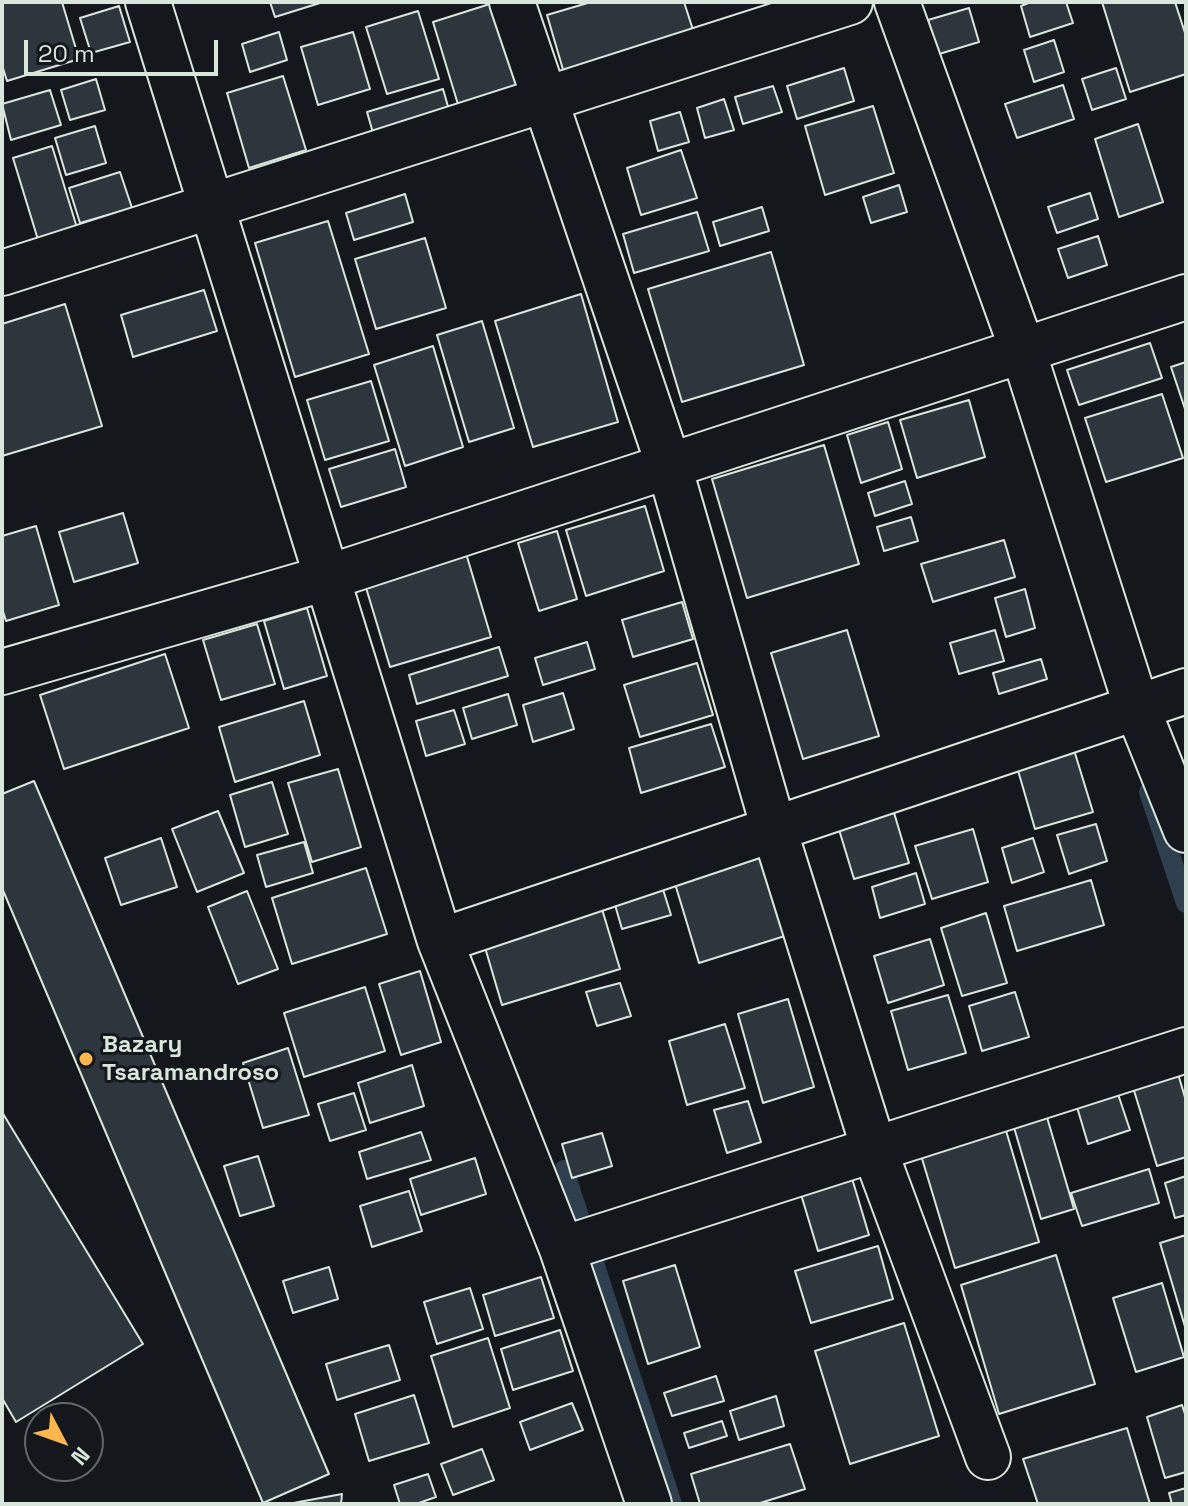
<!DOCTYPE html>
<style>
body{margin:0}
#map{position:relative;width:1188px;height:1506px;overflow:hidden;background:#14181c;font-family:"Space Grotesk",sans-serif}
canvas{display:block}
.frame{position:absolute;inset:0;border:4px solid #d8e6dc;pointer-events:none}
.north{position:absolute;left:24px;top:1402px;width:80px;height:80px;box-sizing:border-box;background:#14181c;border:2px solid #626a69;border-radius:50%;rotate:131deg;font-size:22px;font-weight:700;line-height:32px;text-align:center;color:#d8e6dc}
.north::after{content:'';display:block;margin:auto;width:28px;height:36px;background:#ffb74d;clip-path:polygon(50% 0,100% 100%,50% 72%,0 100%)}
.scale{position:absolute;left:24px;top:40px;width:194px;height:36px;box-sizing:border-box;border:4px solid #d8e6dc;border-top:0;padding-left:10px;font-size:24px;line-height:28px;white-space:nowrap;color:#d8e6dc;-webkit-text-stroke:6px #14181c;paint-order:stroke}
</style>
<div id="map">
<canvas width="1188" height="1506"></canvas>
<div class="frame"></div>
<div class="north">N</div>
<div class="scale">20 m</div>
</div>
<script>
const context = document.querySelector('canvas').getContext('2d');
context.lineJoin = 'round';
function stroke(path, color, width, dash) { context.strokeStyle = color; context.lineWidth = width; context.lineCap = dash ? 'butt' : 'round'; context.setLineDash(dash || []); context.stroke(path); }
function fillPath(path, color) { context.fillStyle = color; context.fill(path, 'evenodd'); }
function drawText(font, color, halo, rows, align = 'center') {
  context.font = font + ' "Space Grotesk",sans-serif'; context.lineWidth = 6; context.setLineDash([]); context.textBaseline = 'middle'; context.strokeStyle = halo; context.fillStyle = color; for (const [text, x, y, turn = 0] of rows) {
    context.save(); context.translate(x, y); context.rotate((+turn || 0) * Math.PI / 180); context.textAlign = isNaN(turn) ? turn : align; if (halo) context.strokeText(text, 0, 0); context.fillText(text, 0, 0); context.restore();
  }
}
const stream = new Path2D(`
 M1149,792L1186,903
 M564,1170L672,1504`);
const building = new Path2D(`
 M2,2H62L79,59L7,81L2,65Z
 M270,2H320V3L275,17Z
 M591,2H684L694,33L564,73L547,15Z
 M1031,2H1066L1073,23L1030,37L1021,6Z
 M1102,2H1175L1186,36V74L1130,92Z
 M493,3L520,92L460,111L433,22Z
 M119,6L130,42L91,53L80,18Z
 M969,8L979,42L939,54L928,20Z
 M418,11L439,79L387,94L366,27Z
 M279,32L287,60L250,72L242,44Z
 M353,32L370,89L318,105L301,47Z
 M1054,40L1064,72L1034,82L1024,50Z
 M844,68L854,101L797,119L787,86Z
 M1116,68L1126,99L1092,110L1082,79Z
 M283,76L306,150L249,168L227,93Z
 M96,79L105,110L70,120L61,90Z
 M1063,85L1074,119L1017,138L1005,104Z
 M773,86L782,112L743,124L735,97Z
 M443,89L453,124L377,147L367,112Z
 M50,90L61,125L11,140L2,104Z
 M724,99L734,130L705,138L697,108Z
 M873,106L894,173L825,195L805,126Z
 M680,112L689,142L658,151L650,121Z
 M1138,124L1163,202L1119,217L1095,139Z
 M95,126L106,163L66,175L55,138Z
 M52,146L78,231L39,243L13,158Z
 M681,150L697,198L641,215L627,168Z
 M120,172L132,208L80,223L69,188Z
 M899,185L907,212L871,223L863,197Z
 M1090,193L1098,219L1057,233L1048,207Z
 M405,194L413,222L354,240L346,213Z
 M762,207L769,231L720,246L713,222Z
 M697,212L709,251L634,273L623,234Z
 M328,221L369,354L295,377L255,243Z
 M1098,236L1107,265L1068,278L1058,249Z
 M425,238L446,308L376,329L355,259Z
 M771,252L804,365L682,402L648,289Z
 M204,290L217,331L133,357L121,315Z
 M581,294L618,422L533,447L495,321Z
 M65,304L102,426L2,456V324Z
 M482,321L514,428L469,442L437,335Z
 M1150,343L1162,378L1079,405L1067,370Z
 M433,346L463,447L405,466L374,365Z
 M1186,362V412L1171,367Z
 M371,381L389,441L325,460L307,400Z
 M1162,394L1183,458L1106,482L1085,418Z
 M969,400L985,457L917,478L900,420Z
 M888,422L902,469L861,483L847,435Z
 M824,445L859,564L747,598L712,479Z
 M395,449L406,487L341,507L329,469Z
 M905,481L912,504L875,516L868,493Z
 M645,506L664,571L586,596L566,530Z
 M123,513L138,563L74,582L59,532Z
 M911,517L918,541L884,551L877,527Z
 M36,526L59,605L6,621L2,608V536Z
 M557,531L577,599L539,611L518,543Z
 M1004,540L1015,577L933,602L921,564Z
 M465,550L491,637L390,667L364,581Z
 M1025,589L1035,628L1006,637L995,598Z
 M682,602L693,639L633,657L622,620Z
 M307,608L327,676L284,689L264,621Z
 M257,624L275,684L221,700L203,640Z
 M847,630L879,736L803,759L771,653Z
 M995,630L1004,661L959,674L950,643Z
 M587,642L595,669L543,685L535,658Z
 M499,647L508,676L417,704L409,675Z
 M165,654L189,728L64,769L40,695Z
 M1041,659L1047,679L999,694L993,673Z
 M697,663L713,715L640,737L624,685Z
 M563,693L574,729L533,742L523,705Z
 M508,694L517,725L472,739L463,708Z
 M304,701L320,755L235,782L219,727Z
 M454,710L465,744L426,756L416,721Z
 M711,724L725,767L641,793L629,748Z
 M1074,750L1093,812L1035,829L1017,767Z
 M338,769L361,847L312,862L288,783Z
 M34,781L329,1474L263,1503L2,888V794Z
 M272,782L288,834L245,847L230,795Z
 M892,806L909,863L854,879L837,823Z
 M218,811L244,873L197,892L172,829Z
 M1096,824L1107,861L1069,874L1057,835Z
 M973,829L988,882L932,899L915,846Z
 M161,838L177,887L121,905L105,858Z
 M1033,838L1044,872L1012,883L1002,848Z
 M304,842L313,873L266,887L257,855Z
 M763,850L788,935L699,963L673,877Z
 M366,868L387,934L292,964L272,898Z
 M916,873L925,904L880,918L872,887Z
 M1091,880L1104,925L1017,951L1004,906Z
 M661,883L671,915L622,929L613,898Z
 M247,891L278,969L238,984L208,907Z
 M602,909L620,969L502,1005L484,944Z
 M986,913L1007,983L962,996L941,928Z
 M930,939L944,985L888,1003L874,956Z
 M420,971L441,1042L401,1055L379,984Z
 M620,983L631,1016L597,1026L586,992Z
 M365,987L385,1051L304,1077L284,1013Z
 M1015,992L1029,1037L982,1051L969,1006Z
 M948,995L966,1053L908,1070L891,1011Z
 M788,999L814,1087L763,1103L738,1014Z
 M725,1024L745,1088L687,1105L669,1041Z
 M288,1048L309,1115L263,1128L243,1063Z
 M1174,1060L1186,1101V1157L1157,1166L1129,1074Z
 M412,1065L424,1106L370,1123L358,1083Z
 M354,1093L366,1130L330,1141L318,1104Z
 M1118,1094L1130,1130L1088,1144L1077,1107Z
 M748,1101L761,1142L727,1153L714,1110Z
 M2,1112L143,1344L16,1422L2,1398Z
 M1046,1114L1074,1209L1041,1219L1013,1124Z
 M1002,1117L1039,1242L955,1268L917,1142Z
 M421,1132L431,1160L367,1179L359,1152Z
 M602,1133L612,1166L572,1178L562,1144Z
 M258,1156L274,1206L240,1216L224,1166Z
 M475,1158L486,1194L421,1215L410,1179Z
 M1149,1169L1159,1203L1082,1226L1071,1193Z
 M851,1175L869,1235L818,1251L800,1191Z
 M1186,1176V1215L1175,1218L1165,1183Z
 M409,1191L422,1231L372,1247L360,1206Z
 M1186,1235V1330L1160,1243Z
 M878,1246L893,1299L811,1323L795,1271Z
 M1056,1255L1095,1384L999,1414L961,1285Z
 M675,1265L700,1347L648,1364L623,1281Z
 M329,1267L338,1299L293,1313L283,1281Z
 M541,1277L554,1318L495,1336L483,1295Z
 M1162,1283L1184,1357L1136,1372L1113,1298Z
 M470,1288L483,1329L437,1344L424,1302Z
 M904,1323L939,1436L850,1464L815,1351Z
 M560,1330L573,1371L513,1390L501,1349Z
 M488,1338L510,1408L453,1427L431,1356Z
 M389,1345L400,1380L337,1400L326,1364Z
 M716,1376L724,1401L672,1416L664,1393Z
 M414,1395L429,1443L369,1461L355,1414Z
 M776,1396L784,1426L739,1440L730,1411Z
 M572,1403L583,1430L530,1450L520,1422Z
 M1182,1405L1186,1417V1472L1165,1478L1147,1417Z
 M722,1421L727,1436L689,1448L684,1433Z
 M1127,1428L1150,1504H1038L1023,1459Z
 M790,1444L805,1489L757,1504H700L691,1474Z
 M482,1449L494,1480L453,1495L441,1464Z
 M428,1474L436,1497L416,1504H400L394,1485Z
 M1186,1488V1504H1172L1169,1493Z
 M342,1494L341,1504H288Z`);
const minor = new Path2D(`
 M148,2L440,941L562,1249L649,1504
 M512,2L669,466L774,829L874,1149L988,1457
 M897,2L1023,351L1137,708L1186,830
 M2,273L850,2
 M2,672L326,578L1186,297
 M440,941L1186,691
 M562,1249L1186,1050`);
const markers = [
 [86,1059,8,"#ffb74d"]
];
const poiNames = [
 ["Bazary",102,1045],
 ["Tsaramandroso",102,1073]
];
stroke(stream, '#2f3f4d', 20);
fillPath(building, '#2c363c');
stroke(building, '#d8e6dc', 2);
stroke(minor, '#d8e6dc', 48);
stroke(minor, '#14181c', 44);
for (const [x, y, r, color] of markers) { const dot = new Path2D(); dot.arc(x, y, r, 0, 2 * Math.PI); context.fillStyle = color; context.fill(dot); stroke(dot, '#14181c', 3); }
drawText('bold 24px', '#d8e6dc', '#14181c', poiNames, 'left');
</script>
